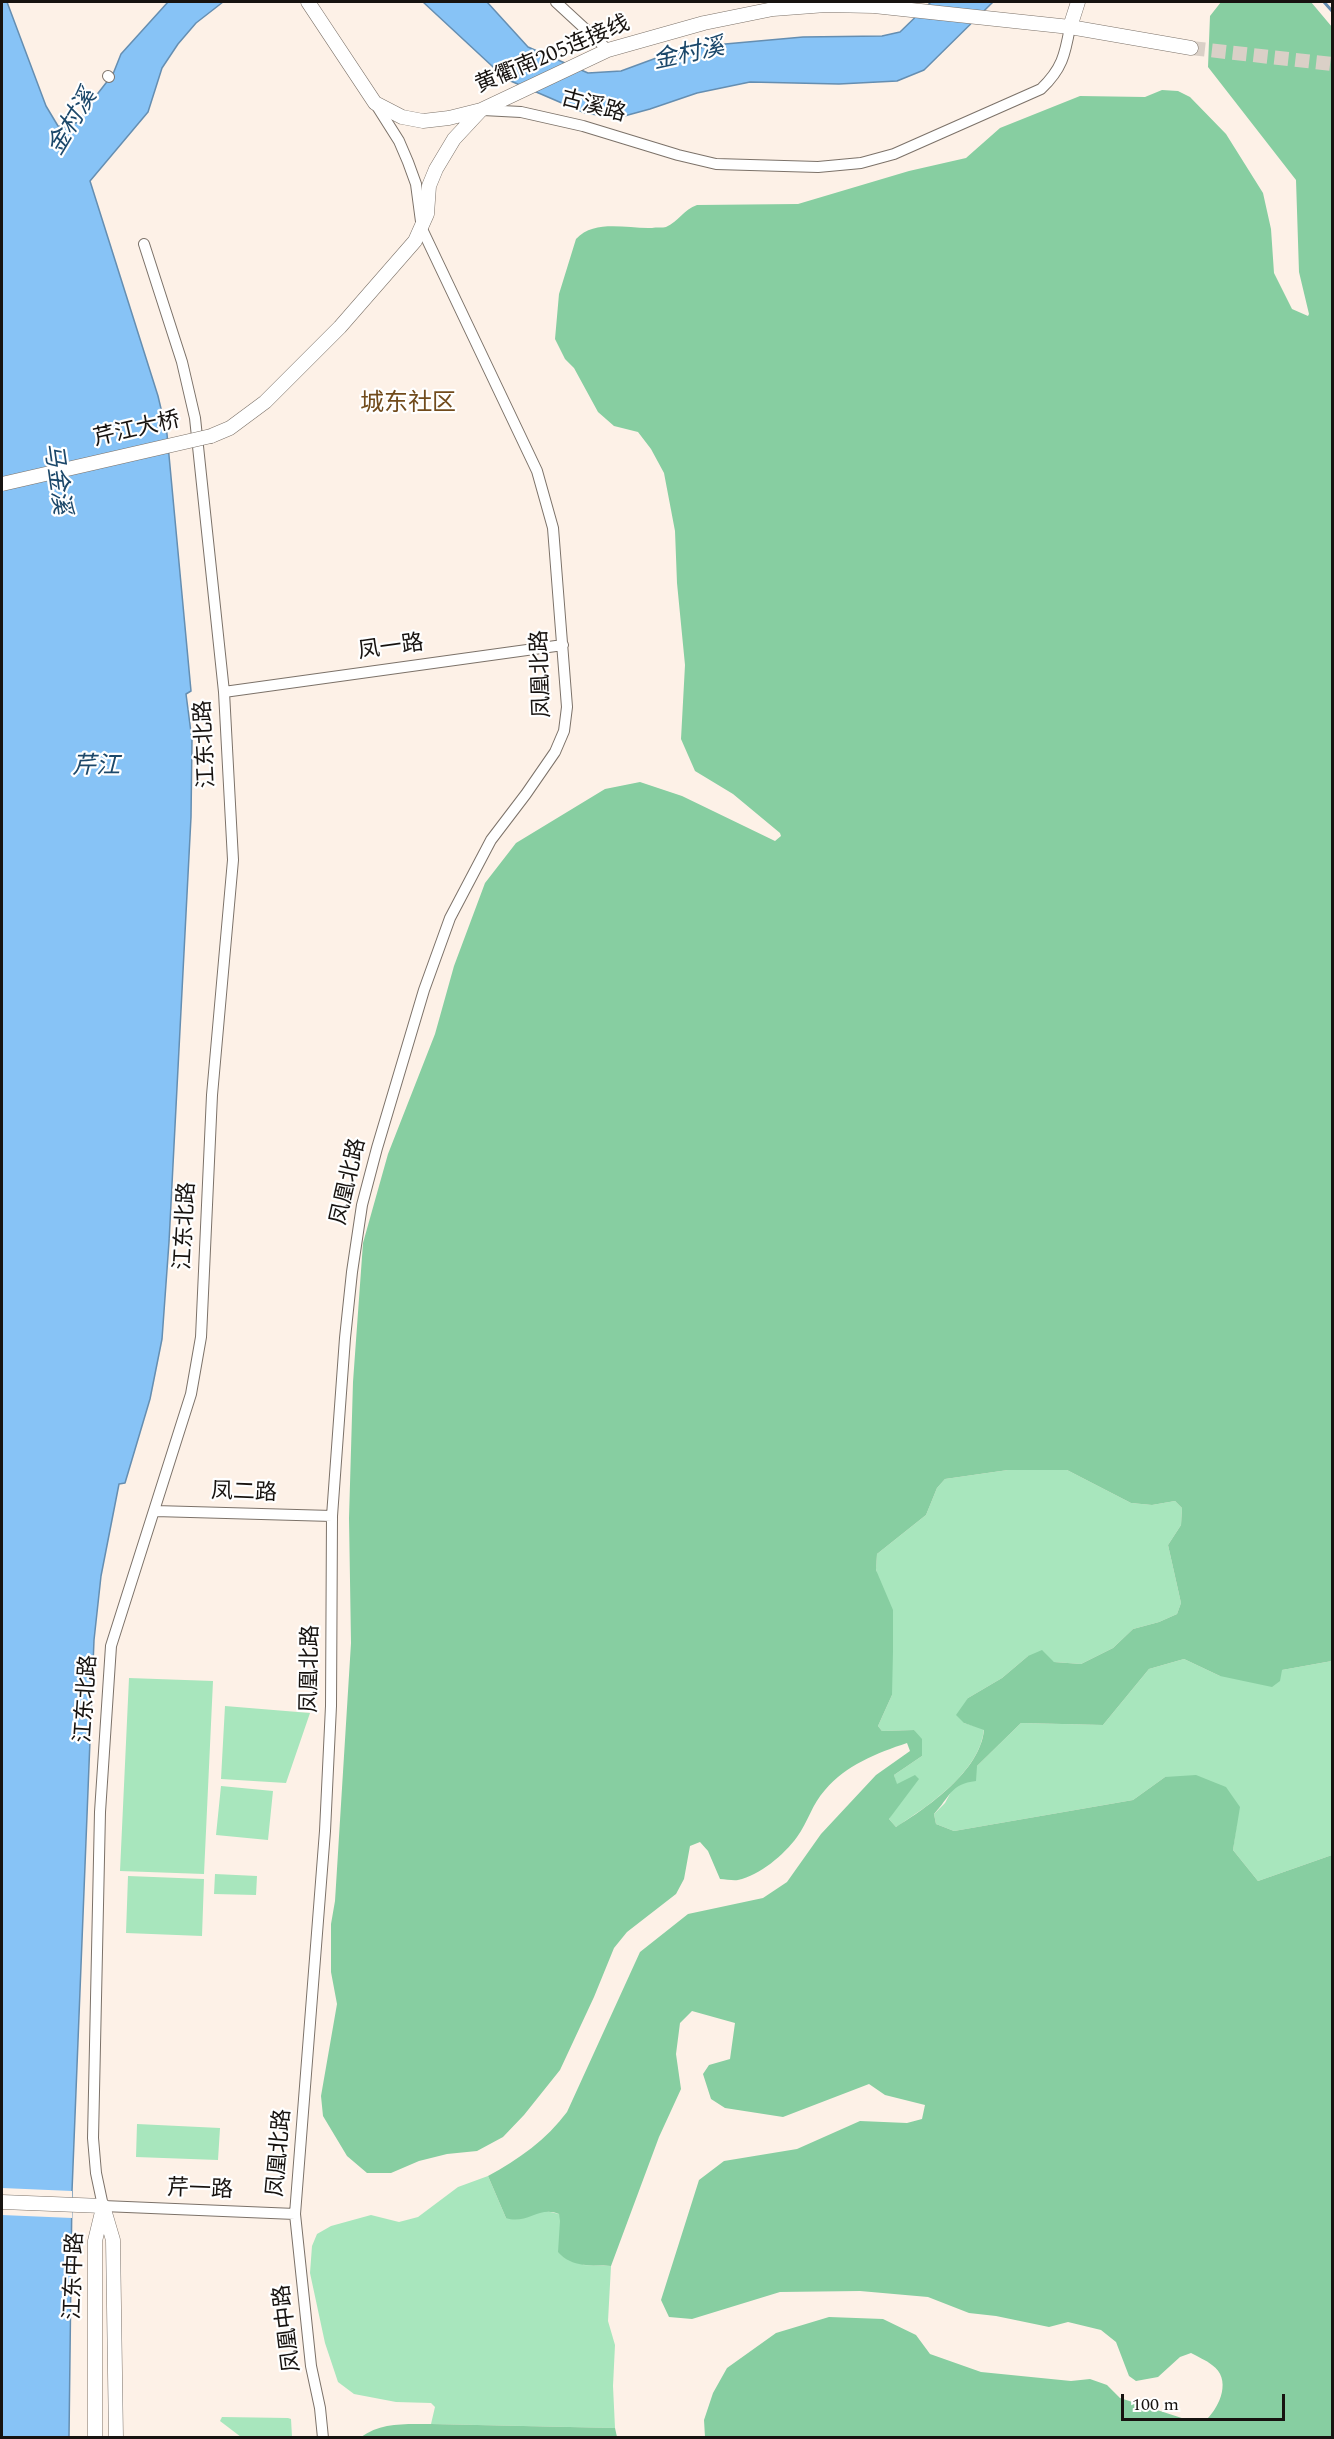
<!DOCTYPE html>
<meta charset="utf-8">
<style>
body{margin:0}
#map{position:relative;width:1334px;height:2439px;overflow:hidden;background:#fdf1e7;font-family:Spectral,serif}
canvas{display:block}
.frame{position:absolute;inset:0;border:3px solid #171310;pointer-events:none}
.scale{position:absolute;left:1121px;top:2394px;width:164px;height:27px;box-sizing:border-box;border:3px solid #171310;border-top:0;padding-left:8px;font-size:18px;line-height:21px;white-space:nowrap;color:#171310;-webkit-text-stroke:4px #fff;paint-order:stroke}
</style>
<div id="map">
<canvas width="1334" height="2439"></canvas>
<div class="frame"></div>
<div class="scale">100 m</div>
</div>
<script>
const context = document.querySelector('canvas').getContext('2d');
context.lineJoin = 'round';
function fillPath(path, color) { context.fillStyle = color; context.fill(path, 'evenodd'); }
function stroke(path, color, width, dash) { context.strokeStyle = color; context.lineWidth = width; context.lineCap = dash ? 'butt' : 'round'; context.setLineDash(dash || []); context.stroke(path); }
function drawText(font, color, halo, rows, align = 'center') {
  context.font = font + ' Spectral,"Noto Sans SC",serif'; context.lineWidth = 4.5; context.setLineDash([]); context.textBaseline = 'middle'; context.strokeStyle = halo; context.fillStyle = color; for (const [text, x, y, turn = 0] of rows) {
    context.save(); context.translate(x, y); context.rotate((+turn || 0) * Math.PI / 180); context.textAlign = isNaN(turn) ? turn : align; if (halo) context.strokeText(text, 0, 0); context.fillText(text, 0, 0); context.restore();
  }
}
const green = new Path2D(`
 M1008,1470H1067L1131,1503L1152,1505L1175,1501L1182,1508L1181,1525L1168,1545L1181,1603L1177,1614L1159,1622L1133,1629L1113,1648L1081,1664L1054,1662L1028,1656L1002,1678L968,1698L964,1723L984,1729C980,1772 928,1806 896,1827L889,1819C898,1805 899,1791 894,1775L922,1756L914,1730L882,1731L878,1726L892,1695L876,1569L877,1554L926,1515L937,1488L945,1479Z
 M1184,1659L1220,1676L1282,1670L1332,1661V1855L1258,1881L1233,1850L1239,1807L1165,1777L1133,1800L954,1831L936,1824L934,1814L945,1803L953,1788L964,1782L977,1766L1021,1723L1103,1725L1149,1669Z
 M129,1678L213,1681L204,1874L120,1871Z
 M225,1706L310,1713L286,1783L221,1779Z
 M221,1786L273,1791L268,1840L216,1835Z
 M215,1874L257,1876L256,1895L214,1894Z
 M128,1876L204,1879L202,1936L126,1933Z
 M137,2124L220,2128L218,2160L136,2157Z
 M488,2176L506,2218L546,2211L559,2214L583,2265L611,2266L608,2321L615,2345L613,2386L615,2428L431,2424L435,2407L431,2403L396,2402L354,2394L338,2382L325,2343L310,2273L312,2246L317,2234L331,2226L371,2215L399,2222L418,2217L458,2187Z
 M222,2417L288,2418L291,2419L292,2437H241L220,2421Z`);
const forest = new Path2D(`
 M1221,2H1311L1332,27V1661L1282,1670L1280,1681L1272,1687L1220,1676L1184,1659L1149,1669L1103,1725L1021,1723L977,1766L976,1781C950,1784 950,1797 934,1814L936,1824L954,1831L1133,1800L1165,1777L1196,1775L1226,1787L1240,1807L1233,1850L1258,1881L1332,1855V2437H705L704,2420L713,2393L727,2368L776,2333L829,2317L883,2319L916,2335L930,2354L981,2372L1071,2381L1090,2379L1107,2385L1120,2398L1191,2421L1207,2419C1220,2406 1232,2379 1212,2365C1206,2360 1198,2357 1191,2353L1180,2357L1158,2377L1136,2381L1129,2376L1116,2342L1101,2330L1068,2322L1049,2327L996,2316L969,2313L928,2297L860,2291L780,2292L692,2319L669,2317L661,2300L699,2180L724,2161L797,2149L860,2121L907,2123L922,2119L925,2105L885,2095L869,2084L783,2117L725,2108L711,2099L703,2074L709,2065L730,2059L735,2023L692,2011L680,2023L676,2054L681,2089L659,2137L611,2266C592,2265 572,2268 558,2252L560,2221L559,2214C539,2205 527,2225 506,2218L488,2176C518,2160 547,2139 567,2112L640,1952L688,1914L763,1898L787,1882L821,1834L876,1775L910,1751L907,1743C877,1753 846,1765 825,1790C812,1804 808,1822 797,1837C784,1855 760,1875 738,1880C733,1881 726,1879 720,1879L708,1851L700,1842L690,1846L684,1879L676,1894L627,1932L614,1948L594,1997L560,2070L524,2115L503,2137L477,2151L447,2154L419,2161L391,2173H367L347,2156L323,2116L321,2096L337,2004L331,1972V1924L335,1901L351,1643L349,1518L353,1382L363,1243L388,1154L435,1034L454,966L485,883L516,843L605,789L640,782L682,796L775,841L781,836L780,833L733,794L695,771L681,739L685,665L677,583L675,531L664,473L651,449L638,432L614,426L598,412L574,368L565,359L555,339L559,294L576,239C595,219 627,229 652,228C656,227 663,228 666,227C678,222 684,209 697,205L798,204L909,171L966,158L1000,128L1080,96L1145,97L1162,90L1178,91L1190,97L1226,134L1263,193L1271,229L1274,273L1292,309L1308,316L1309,314L1299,272L1296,180L1208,67L1210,16ZM1008,1470H1067L1131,1503L1152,1505L1175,1501L1182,1508L1181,1525L1168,1545L1181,1603L1177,1614L1159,1622L1133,1629L1113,1648L1081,1664L1054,1662L1042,1650L1028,1656L1002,1678L968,1698L956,1715L964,1723L984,1730C980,1771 928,1807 896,1827L889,1819L919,1779L915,1775L897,1784L894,1775L922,1756V1739L914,1730L882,1731L878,1726L892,1695L893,1651V1610L876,1570L877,1554L926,1515L937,1488L945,1479Z
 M431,2424L615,2428L617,2437H361C381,2422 407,2424 431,2424Z`);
const water = new Path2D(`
 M2,2H7L46,106L58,126L67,127L80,121L88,106L113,74L121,54L168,2H223L196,23L178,44L162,68L148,112L90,181L158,396L167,434L191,691L186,694L192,740L191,817L169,1242L162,1339L150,1399L125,1483L119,1484L101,1576L94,1640L72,2191L69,2437L2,2438Z
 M423,2H487L528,47L588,73L621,71L659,57L714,45L803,37L882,36L900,32L931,2H993L924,70L897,81L839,84L750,82L697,93L650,109L617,118L585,113L506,79Z`);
const pier = new Path2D(`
 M2,2188L72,2191V2218L2,2215Z`);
const stream = new Path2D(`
 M1324,2L1332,11`);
const majorTunnel = new Path2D(`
 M1191,48L1332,64`);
const minor = new Path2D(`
 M556,2L608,50
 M108,76L109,77
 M483,110L521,112L583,126L678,155L716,164L818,167L861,163L894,154L1041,89C1062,69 1065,55 1070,27
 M144,244L182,362L195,418L224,692L233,860L212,1095L201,1337L191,1394L111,1646L100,1812L93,2138L96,2173L103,2206L295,2214
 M224,692L563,645
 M155,1511L332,1516
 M323,2438L320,2408L311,2366L295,2214L325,1831L331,1706L332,1516L345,1338L352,1272L362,1205L377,1148L424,990L450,918L491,840L526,794L555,752L564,731L567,707L553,528L537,471L422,229L416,184L408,162L399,141L375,103`);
const major = new Path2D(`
 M308,2L375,103L402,117L423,121L449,118L481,110L608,50L704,23L773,9L826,5L874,6L1070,27L1191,48
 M1070,27L1078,2
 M211,436L230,428L265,402L340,327L415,241L427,214L429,186L436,169L454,139L481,110
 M2,2202L103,2206
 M103,2206L113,2240L116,2438
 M95,2438V2241L103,2208`);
const majorBridge = new Path2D(`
 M2,484L211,436`);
const streetNames = [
 ["黄衢南205连接线",553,56,-23],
 ["古溪路",593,108,15],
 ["芹江大桥",137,431,-13],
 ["凤一路",391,649,-8],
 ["凤凰北路",543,674,-92],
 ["江东北路",207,744,-93],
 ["凤凰北路",350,1182,-77],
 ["江东北路",187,1226,-87],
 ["凤二路",244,1494,2],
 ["凤凰北路",312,1669,-89],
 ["江东北路",88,1699,-86],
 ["凤凰北路",281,2153,-85],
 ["芹一路",200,2191,2],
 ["江东中路",76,2276,-88],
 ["凤凰中路",289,2328,-97]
];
const waterNames = [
 ["金村溪",689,56,-12],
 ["金村溪",74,123,-59],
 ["马金溪",55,479,82],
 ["芹江",96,768]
];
const neighbourhoodNames = [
 ["城东社区",408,405]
];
fillPath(green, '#a8e6bd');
fillPath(forest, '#87cea1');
fillPath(water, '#87c3f6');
stroke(water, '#658eb1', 1.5);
fillPath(pier, '#fdf1e7');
stroke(stream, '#658eb1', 3);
stroke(majorTunnel, '#dad0c7', 14, [14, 7]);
stroke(minor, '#7c7269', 12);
stroke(major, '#7c7269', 15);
stroke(minor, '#fff', 10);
stroke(major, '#fff', 14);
stroke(majorBridge, '#7c7269', 15, []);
stroke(majorBridge, '#fff', 14);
drawText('22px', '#171310', '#fff', streetNames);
drawText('italic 24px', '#1c486a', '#fff', waterNames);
drawText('24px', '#714b1c', '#fff', neighbourhoodNames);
</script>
